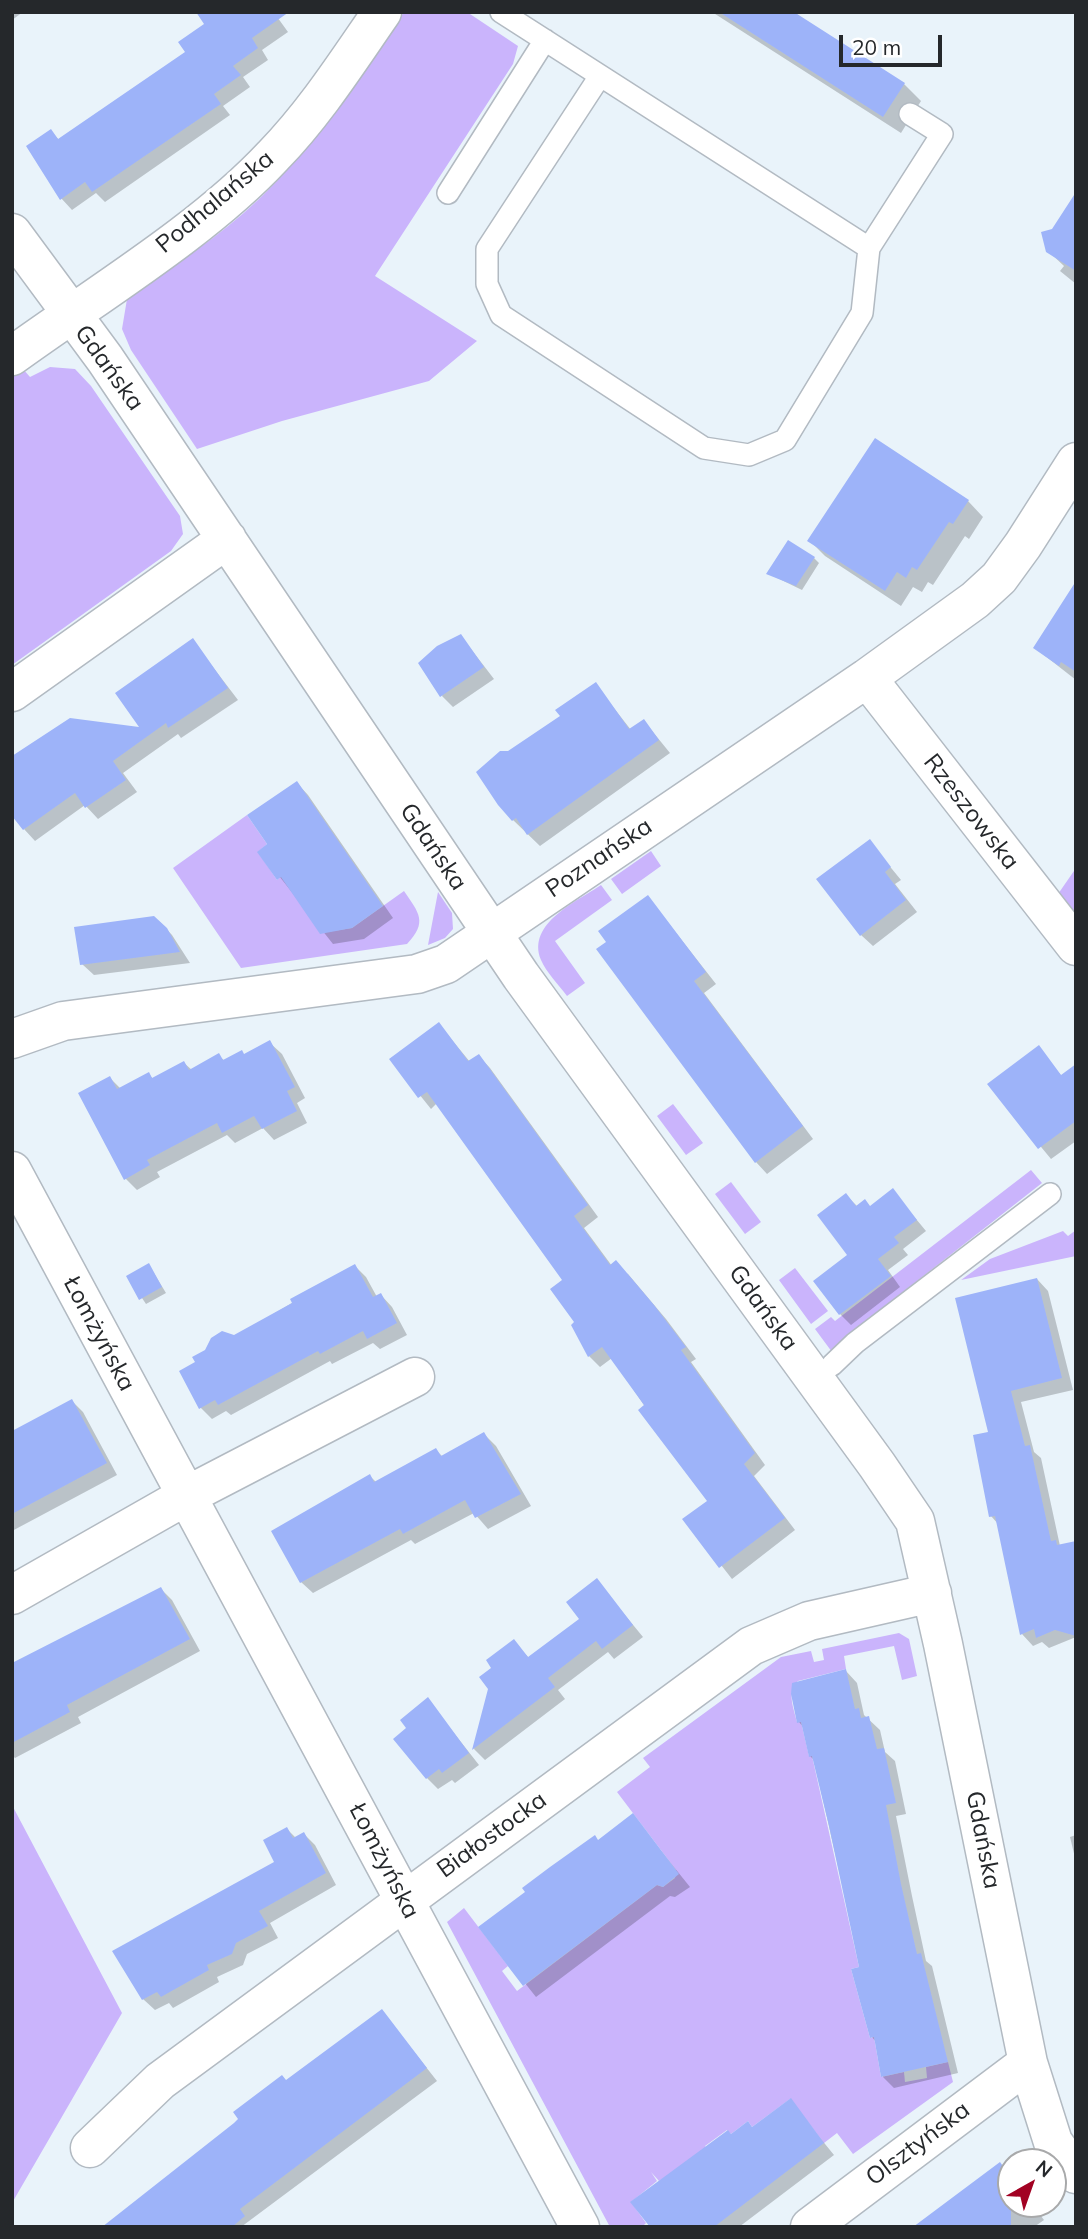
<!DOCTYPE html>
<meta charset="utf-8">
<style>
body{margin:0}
#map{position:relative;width:1088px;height:2239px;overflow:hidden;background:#e9f3fa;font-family:Mulish,sans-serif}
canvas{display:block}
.frame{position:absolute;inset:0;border:14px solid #25282b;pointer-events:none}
.north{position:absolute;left:997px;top:2148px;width:70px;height:70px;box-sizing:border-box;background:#fff;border:2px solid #a8a9aa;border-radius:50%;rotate:40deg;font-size:19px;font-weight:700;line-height:28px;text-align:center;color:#25282b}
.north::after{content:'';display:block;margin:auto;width:24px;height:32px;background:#a20223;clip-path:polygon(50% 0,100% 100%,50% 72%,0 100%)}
.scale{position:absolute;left:839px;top:35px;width:103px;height:32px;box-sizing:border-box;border:4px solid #25282b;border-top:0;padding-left:9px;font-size:21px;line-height:24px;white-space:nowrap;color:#25282b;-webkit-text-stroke:5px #fff;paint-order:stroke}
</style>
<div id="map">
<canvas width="1088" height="2239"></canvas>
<div class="frame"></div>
<div class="north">N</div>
<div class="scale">20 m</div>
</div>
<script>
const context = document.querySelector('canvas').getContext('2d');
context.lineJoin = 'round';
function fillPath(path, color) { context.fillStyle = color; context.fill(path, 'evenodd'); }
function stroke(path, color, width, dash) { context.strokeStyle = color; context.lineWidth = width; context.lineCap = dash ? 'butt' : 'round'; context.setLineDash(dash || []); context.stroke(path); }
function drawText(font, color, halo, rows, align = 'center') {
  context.font = font + ' Mulish,sans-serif'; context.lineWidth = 6; context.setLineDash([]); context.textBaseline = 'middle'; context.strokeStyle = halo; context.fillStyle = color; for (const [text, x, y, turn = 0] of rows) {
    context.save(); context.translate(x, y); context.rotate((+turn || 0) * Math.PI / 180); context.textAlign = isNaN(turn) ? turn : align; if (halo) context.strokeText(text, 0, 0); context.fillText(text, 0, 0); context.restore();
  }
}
const green = new Path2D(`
 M404,12H467L518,46L513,64L375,276L477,341L429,381L282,421L197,449L131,350L122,329L127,299C172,267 219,237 259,199C317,144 359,77 404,12Z
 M50,367L75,369L91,386L180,516L183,534L171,551L12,665V377L23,369L30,377Z
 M247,815L267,844L258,852L277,880L283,875L320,933L352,928L404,891C419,913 428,922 407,944L241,968L173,868Z
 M651,851L661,866L622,894L611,879Z
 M1076,868V920L1056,897Z
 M601,885L612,900L555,941L585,983L567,996C559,985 546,972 541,960C526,923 578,901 601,885Z
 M438,892L452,913L453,929L445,938L428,945Z
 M673,1104L703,1143L686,1155L657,1116Z
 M1031,1170L1042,1183L847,1336L832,1352L815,1329L831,1317L835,1321Z
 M731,1182L761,1222L745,1234L715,1194Z
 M1076,1230V1256L961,1280L990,1259L1063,1231L1068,1236Z
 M795,1268L828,1311L811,1324L779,1280Z
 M899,1633L909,1639L917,1676L902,1680L894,1646L844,1656L846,1669L798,1681C786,1691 794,1709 797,1722H801L809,1756H812L859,1967L851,1969L870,2038L874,2037L881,2077L904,2072L905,2082L927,2078L926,2067L948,2062L953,2082L853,2154L837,2133L824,2143L790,2099L752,2127L748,2121L731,2134L727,2130L705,2146L708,2151L659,2181L651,2172L657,2181L631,2202L646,2223L642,2227H610L447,1922L464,1908L508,1966L502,1971L517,1991L657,1885L663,1887L675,1878L676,1870L617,1792L650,1767L643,1758L781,1657L811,1651L814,1662L824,1660L822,1649Z
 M12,1805L122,2013L12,2203Z`);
const shadow = new Path2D(`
 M12,12H23L12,20Z
 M712,12H791L904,84L921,101L901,133Z
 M275,14L288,32L262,50L268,60L243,77L250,87L223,106L230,115L105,202L96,193L72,210L61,198L51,131L59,140L187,52L206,24Z
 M1076,195V284L1060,271L1064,266L1048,251Z
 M968,501L983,517L969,539L965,536L933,585L928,582L922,592L913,587L901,606L825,556L809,540Z
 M814,558L819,563L802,590L769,574Z
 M1076,586V680L1035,648Z
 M461,636L494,679L453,707L442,696Z
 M193,641L238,700L181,738L178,734L123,773L137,792L98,819L85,805L35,841L24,829L142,729Z
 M596,685L631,730L644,721L670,753L540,846L513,820L562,717Z
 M297,783L308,795L393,918L364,939L333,944L260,852L270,845Z
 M869,841L901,880L895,884L917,912L873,946L861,935Z
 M648,897L716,984L704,993L813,1139L767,1174L756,1162L608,942Z
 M160,922L172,935L190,963L94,975L82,964Z
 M439,1024L470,1062L479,1056L490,1068L598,1217L584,1228L612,1266L628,1274L666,1319L696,1359L691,1362L765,1465L754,1476L795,1530L732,1579L685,1519L709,1501L612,1358L600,1367L589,1356L564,1280L437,1103L431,1109L391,1059Z
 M270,1043L282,1054L305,1098L297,1103L307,1123L274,1140L263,1128L235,1143L227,1135L157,1172L160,1177L137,1190L126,1179L110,1078L121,1089L149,1074L153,1079L184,1063L192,1070L219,1056L225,1061L245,1056Z
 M1038,1048L1076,1093V1141L1051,1159L990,1085Z
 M892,1190L926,1231L903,1249L908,1255L888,1270L900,1287L851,1325L840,1314L849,1256L846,1195L858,1207H870Z
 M149,1265L166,1293L146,1304L128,1277Z
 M355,1266L366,1277L377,1297L381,1295L392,1307L407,1335L380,1349L373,1343L332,1364L330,1361L231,1415L226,1411L212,1419L200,1407L234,1337Z
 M1037,1279L1048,1291L1073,1390L1021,1402L1034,1452L1041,1458L1060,1546H1076V1637L1049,1648L1042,1642L1033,1646L1022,1634L999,1525L991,1516L990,1433Z
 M72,1401L83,1412L117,1475L12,1531V1433Z
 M484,1434L496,1446L531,1506L488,1529L474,1513L415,1544L411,1540L313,1593L301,1582L370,1476L376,1482L436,1450L443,1457Z
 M597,1581L643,1637L614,1659L608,1652L558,1690L565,1699L485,1760L474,1749L494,1668L514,1642L529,1658L582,1620Z
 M161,1589L172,1600L200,1651L78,1717L81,1723L15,1758L12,1755V1666Z
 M846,1671L857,1683L864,1715L880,1730L885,1752L895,1761L906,1814L896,1816L912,1896L926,1961L932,1966L958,2073L894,2088L883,2077L876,2042L872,2037L861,1968L814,1760L810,1756L804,1728L799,1722Z
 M428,1700L479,1765L455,1783L452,1780L438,1789L427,1778L409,1729Z
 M633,1816L690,1887L675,1897L670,1896L536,1997L481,1928Z
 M287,1829L296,1838L304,1834L315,1845L336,1885L270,1923L278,1938L247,1954L243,1965L217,1977L219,1982L173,2008L169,2003L155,2010L143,1999L276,1862Z
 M1076,1835V1862L1070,1837Z
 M382,2011L437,2081L241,2227H120L287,2082Z
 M790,2101L834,2155L739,2227H652L732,2136L753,2129Z
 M999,2164L1011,2176V2204H1032L1044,2220L1034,2227H916Z`);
const building = new Path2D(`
 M196,12H289L252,38L258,48L233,66L241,75L214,94L221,104L92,192L85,182L60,200L26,146L51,129L58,139L185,52L178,42L204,24Z
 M719,12H794L905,83L883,117Z
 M1076,192V271L1046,252L1041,232L1052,229Z
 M875,438L969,500L953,524L949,522L917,570L912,567L906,578L897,572L885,591L807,541Z
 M788,540L815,557L796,586L766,574Z
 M1076,581V672L1061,662L1059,666L1033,648Z
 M461,634L484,667L440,697L418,663L437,646Z
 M193,638L228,688L168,728L166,723L113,761L126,780L85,808L75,793L23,830L12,816V756L70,718L139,727L115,693Z
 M596,682L629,729L644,719L659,740L527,835L516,818L512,821L498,805L476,772L500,751H508L560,716L555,710Z
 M297,781L383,906L352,928L320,934L281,877L277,880L257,852L267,844L247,815Z
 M870,839L891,867L885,872L906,900L860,936L816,879Z
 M648,895L706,972L694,981L803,1126L755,1163L596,949L606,942L598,931Z
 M154,916L167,928L180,952L80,965L74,927Z
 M439,1022L468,1061L479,1054L588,1205L574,1216L610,1265L616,1260L654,1305L686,1347L681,1350L755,1453L744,1464L785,1518L719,1568L682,1519L707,1501L638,1410L644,1405L602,1347L588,1357L571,1325L574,1322L550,1289L562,1280L427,1092L418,1098L389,1059Z
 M270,1040L295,1087L287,1091L297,1111L262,1129L254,1116L222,1133L217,1123L147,1160L150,1165L124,1180L78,1093L110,1076L117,1089L149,1072L152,1078L184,1061L189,1070L219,1053L223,1060L242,1050L244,1054Z
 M1039,1045L1061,1075L1076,1064V1121L1038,1149L987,1084Z
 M893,1188L917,1220L894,1237L899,1243L878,1259L891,1276L839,1315L813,1281L847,1255L817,1215L846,1193L856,1206L865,1199L870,1206Z
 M149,1263L162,1287L139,1300L126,1276Z
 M355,1264L373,1297L381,1293L397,1323L367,1339L363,1331L320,1354L318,1351L218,1405L215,1400L199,1409L179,1371L195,1362L192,1357L205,1350L211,1338L222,1331L234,1335L292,1303L290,1299Z
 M1037,1278L1062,1378L1011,1391L1025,1446L1030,1445L1051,1541L1056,1540L1057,1545L1076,1541V1636L1055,1630L1036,1638L1034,1629L1020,1635L995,1516L989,1517L973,1435L988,1432L955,1298Z
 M72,1399L107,1463L12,1514V1431Z
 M484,1432L521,1494L475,1518L465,1500L403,1534L400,1529L300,1583L271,1531L370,1474L374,1482L436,1448L441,1456Z
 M597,1578L633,1625L602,1649L596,1641L548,1678L555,1687L472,1750L488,1689L479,1677L491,1668L486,1660L514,1639L528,1657L579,1619L566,1602Z
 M161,1587L190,1639L67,1705L70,1712L12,1743V1663Z
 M846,1669L855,1709L859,1708L861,1718L869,1716L877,1749L884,1748L896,1803L886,1805L901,1884L917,1954L921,1953L948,2062L881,2077L874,2037L870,2038L851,1969L859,1967L829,1826L812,1756L809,1757L801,1722L797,1723L791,1694L792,1683Z
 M428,1697L469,1753L442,1773L439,1769L426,1779L393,1739L406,1728L400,1720Z
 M633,1813L679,1874L663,1887L657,1885L523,1986L478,1927L525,1892L522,1888L550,1867L595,1835L598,1840Z
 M287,1827L293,1838L304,1832L326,1873L259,1911L268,1926L236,1943L232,1954L207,1965L209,1970L161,1997L157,1992L142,2000L112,1951L274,1862L263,1840Z
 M382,2009L427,2068L240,2209L245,2216L232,2227H102L234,2123L238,2119L233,2112L282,2075L286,2080Z
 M791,2098L824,2143L714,2227H650L630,2202L728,2130L731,2134L748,2121L752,2127Z
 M1000,2162L1011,2177V2227H913Z`);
const lane = new Path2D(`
 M501,12L869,248L862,313L785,440L749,455L704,448L501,315L487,284V249L600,76
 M448,193L545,40
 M869,248L942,134L910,114
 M832,1365L855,1343L1050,1194`);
const street = new Path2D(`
 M12,233L105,359L521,976L877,1465L915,1521L943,1644L1028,2063L1053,2142L1076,2174
 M12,356C96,295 203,231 273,156C315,113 348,61 382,12
 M867,678L1076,946
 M12,692L227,539
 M12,1039L63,1021L417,974L446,964L867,678L975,600L999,578L1023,545L1076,462
 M12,1171L580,2227
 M12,1595L186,1496L415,1377
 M90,2148L160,2081L751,1646L809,1621L932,1593
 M810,2227L1028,2063`);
const streetNames = [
 ["Podhalańska",215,202,-40],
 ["Gdańska",109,368,54],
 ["Rzeszowska",971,812,52],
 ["Gdańska",433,847,56],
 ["Poznańska",599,858,-34],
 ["Gdańska",763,1308,54],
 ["Łomżyńska",99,1334,62],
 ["Białostocka",492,1835,-36],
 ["Gdańska",983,1840,79],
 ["Łomżyńska",384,1861,63],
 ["Olsztyńska",918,2144,-37]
];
fillPath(green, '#cab4fc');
fillPath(shadow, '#0003');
fillPath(building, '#9db3f9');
stroke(lane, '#b2bac2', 24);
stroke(street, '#b2bac2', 41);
stroke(lane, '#fff', 21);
stroke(street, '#fff', 38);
drawText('24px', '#25282b', '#fff', streetNames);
</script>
